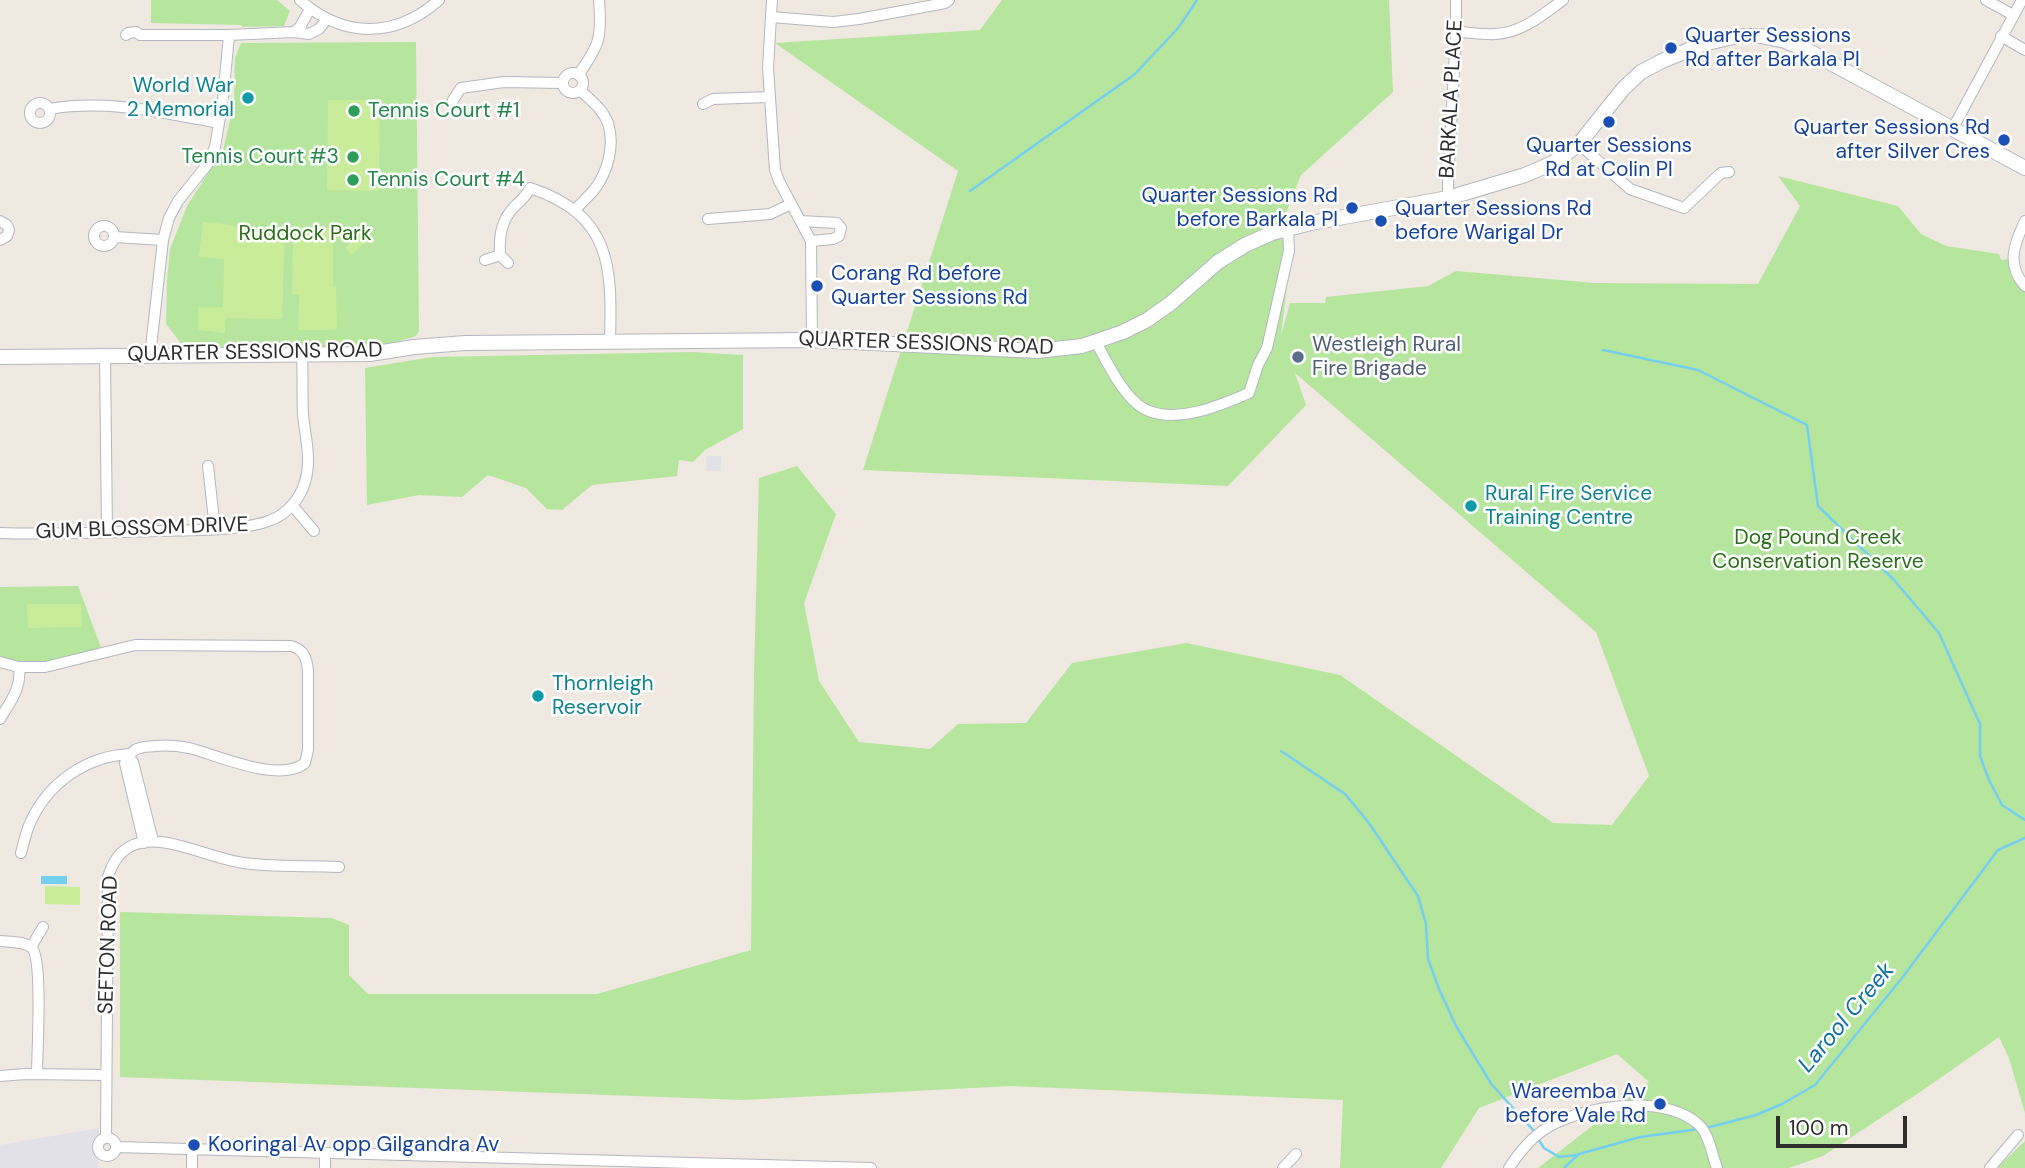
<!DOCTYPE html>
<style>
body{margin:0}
#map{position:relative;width:2025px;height:1168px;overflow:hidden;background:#efe9e1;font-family:"DM Sans",sans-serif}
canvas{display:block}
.scale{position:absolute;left:1776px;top:1116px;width:131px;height:32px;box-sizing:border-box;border:4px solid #2e2e2e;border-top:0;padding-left:9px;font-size:21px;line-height:24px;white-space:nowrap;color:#2e2e2e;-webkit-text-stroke:5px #fff;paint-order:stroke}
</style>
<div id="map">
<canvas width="2025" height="1168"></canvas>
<div class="scale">100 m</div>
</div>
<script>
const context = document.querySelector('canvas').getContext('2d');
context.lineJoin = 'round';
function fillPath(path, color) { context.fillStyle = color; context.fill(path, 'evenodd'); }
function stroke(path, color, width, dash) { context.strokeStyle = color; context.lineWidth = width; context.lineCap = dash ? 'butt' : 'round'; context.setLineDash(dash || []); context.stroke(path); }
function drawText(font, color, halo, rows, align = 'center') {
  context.font = font + ' "DM Sans",sans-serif'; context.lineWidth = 5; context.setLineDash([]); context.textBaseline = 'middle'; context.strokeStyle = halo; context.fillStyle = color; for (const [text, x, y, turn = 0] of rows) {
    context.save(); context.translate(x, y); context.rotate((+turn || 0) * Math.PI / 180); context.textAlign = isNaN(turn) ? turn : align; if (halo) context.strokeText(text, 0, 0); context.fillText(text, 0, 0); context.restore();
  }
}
const industrial = new Path2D(`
 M706,456H721V471H706Z
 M99,1128L98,1168H0V1145Z`);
const green = new Path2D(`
 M151,0H277L290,11L284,26L242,27L241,25L151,23Z
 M1002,0H1389L1393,92L1301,175L1286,213L1288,223L1293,233L1281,336L1290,303H1325L1326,297L1428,286L1456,271L1595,283L1758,284L1800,206L1778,176L1898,206L1921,234L1946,246L1999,254L2001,260L2010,259L2025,290V1113L2009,1058L1999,1037L1926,1088L1823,1156L1789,1168H1538L1649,1082L1617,1054L1479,1108L1441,1168H1340L1343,1100L1010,1086L743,1100L120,1077V912L332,918L349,925V975L368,994H597L751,950L754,676L759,478L797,466L836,514L804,603L819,681L859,742L930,749L958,724L1026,723L1072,663L1186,643L1340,675L1553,823L1612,825L1649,776L1596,632L1295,373L1306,405L1228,486L863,470L958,171L775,43L980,30Z
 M416,42L419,331L416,336L375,348L184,347L166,324L167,280L170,249L187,206L223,150L234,103L235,58L241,43Z
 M692,352L743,355V429L705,450L693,462L679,460L677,476L592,485L562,510L547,509L526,488L488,475L462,497L419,495L367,505L365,368L432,357Z
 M78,586L102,650L27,665L0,658V587Z
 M2025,1141V1168H1997Z`);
const pitch = new Path2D(`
 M328,100H380L379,191L327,190Z
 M203,222L234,225V227L285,228L282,319L225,318V333L198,330V307H223L224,259L199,257Z
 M293,228H333V286H336L337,327L335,330H298L299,295L292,294Z
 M361,233L368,240L352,255L345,248Z
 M27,604H81L82,627L28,628Z
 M45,886L80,887V905L45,904Z`);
const water = new Path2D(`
 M41,876H67V884H41Z`);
const stream = new Path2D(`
 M970,191L1135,74L1179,27L1197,0
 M1603,350L1698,370L1807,425L1818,506L1895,581L1939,633L1980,724V756L1989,780L2002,805L2025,820
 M1281,751L1345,794L1369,823L1391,856L1418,896L1426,924L1428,959L1439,989L1456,1026L1492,1085L1534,1131
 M1706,1128L1756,1115L1782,1104L1815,1085L1902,978L1998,850L2025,838
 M1538,1139L1544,1148L1559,1157L1576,1155
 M1564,1168L1579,1154L1640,1137L1699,1129`);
const minor = new Path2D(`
 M300,0C344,39 396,38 439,0
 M772,0L768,68L775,170L779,181L811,241L812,340
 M1986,0L2013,15
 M771,17L833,22L859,19L945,3L949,0
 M294,32L300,27L310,9
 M1456,32C1469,32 1483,35 1495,34C1522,33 1542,15 1563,0
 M126,35L128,33L136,32L140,35H229L294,32L309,34L319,29L327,19
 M2001,36L2025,50
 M563 83a10 10 0 1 1 20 0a10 10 0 1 1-20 0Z
 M578,75C600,45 602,37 599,0
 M453,100L461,88L504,82L563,83
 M30 113a10 10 0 1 1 20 0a10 10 0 1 1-20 0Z
 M703,104L713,99L769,97
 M50,109C108,99 162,113 219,123
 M1953,128L2022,0
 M1579,144L1630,189L1684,208L1721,173L1729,172
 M1448,198V184L1456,32V0
 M575,210C581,203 588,197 594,190C608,172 615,145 608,123C603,109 590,100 580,90
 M708,219L770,214L791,204
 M0,221L7,225L9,230L7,236L0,240
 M801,221L837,223L841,228L839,236L833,239L811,241
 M2025,221C2014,244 2006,265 2025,286
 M94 236a10 10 0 1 1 20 0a10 10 0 1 1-20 0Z
 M115,237L163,240
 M485,260L500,255
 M508,263L500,255C499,236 501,220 515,206C522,200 526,196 530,188C612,215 612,267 610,341
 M1096,342C1107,362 1126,403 1149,411C1180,423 1221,405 1249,393L1258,365L1267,348L1289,251L1288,228
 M105,356L107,532
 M150,356L163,240L169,218L178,201L207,165L215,147L223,99L229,35
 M208,466L215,529
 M292,505L314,531
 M0,533C53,535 107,532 160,531C189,530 245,531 271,520C287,514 300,499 305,482C312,459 305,437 303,414C302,394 303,374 302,355
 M0,662L19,667H45L135,645L291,646C304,649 307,659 308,671V750L305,763C279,784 218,755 189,748C179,746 167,745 156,746C149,747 141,746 135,750C130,753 128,758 125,763L144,843
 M0,719C10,702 22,688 19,667
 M128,758L133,762L153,841
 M21,853C24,842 26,831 31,821C49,782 87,756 130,754
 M0,941C9,942 25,941 32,948C43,960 37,1053 37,1074
 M31,947L43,927
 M0,1076L26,1074L106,1075
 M98 1147a9 9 0 1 1 18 0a9 9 0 1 1-18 0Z
 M106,1138L108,877C127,812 195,855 238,862C271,868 306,865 339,867
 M116,1147L871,1168
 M192,1168V1150
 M325,1168V1153
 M1283,1168L1296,1154
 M1509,1168C1520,1151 1532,1136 1550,1126C1587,1105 1663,1094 1698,1124C1709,1133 1712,1155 1717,1168
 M1990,1168L2018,1135`);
const secondary = new Path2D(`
 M0,357L370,354L414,347L465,343L812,340L1037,351L1082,346L1123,332L1147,320L1171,303L1218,262L1245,245L1272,233L1311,223L1448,198L1525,175L1553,163L1579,144L1623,89L1641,72L1662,61L1703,44L1738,36H1761L1785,41L1805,49L2025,168`);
const markers = [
 [1671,48,7,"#1a4fb4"],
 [248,98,7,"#0f9aa8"],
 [354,111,7,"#2e9e5b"],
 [1609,122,7,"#1a4fb4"],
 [2004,140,7,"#1a4fb4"],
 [353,157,7,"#2e9e5b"],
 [353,180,7,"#2e9e5b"],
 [1352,208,7,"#1a4fb4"],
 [1381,221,7,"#1a4fb4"],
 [817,286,7,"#1a4fb4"],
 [1298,357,7,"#5c6f8a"],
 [1471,506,7,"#0f9aa8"],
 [538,696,7,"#0f9aa8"],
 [1660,1104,7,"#1a4fb4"],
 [194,1145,7,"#1a4fb4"]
];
const transitNames = [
 ["Quarter Sessions",1685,36],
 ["Rd after Barkala Pl",1685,60],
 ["Quarter Sessions Rd",1990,128,"right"],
 ["after Silver Cres",1990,152,"right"],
 ["Quarter Sessions",1609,146,"center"],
 ["Rd at Colin Pl",1609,170,"center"],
 ["Quarter Sessions Rd",1338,196,"right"],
 ["before Barkala Pl",1338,220,"right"],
 ["Quarter Sessions Rd",1395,209],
 ["before Warigal Dr",1395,233],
 ["Corang Rd before",831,274],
 ["Quarter Sessions Rd",831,298],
 ["Wareemba Av",1646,1092,"right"],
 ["before Vale Rd",1646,1116,"right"],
 ["Kooringal Av opp Gilgandra Av",208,1145]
];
const cultureNames = [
 ["World War",234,86,"right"],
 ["2 Memorial",234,110,"right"],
 ["Rural Fire Service",1485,494],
 ["Training Centre",1485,518],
 ["Thornleigh",552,684],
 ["Reservoir",552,708]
];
const streetNames = [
 ["BARKALA PLACE",1452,99,-87],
 ["QUARTER SESSIONS ROAD",926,344,2],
 ["QUARTER SESSIONS ROAD",255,353,-1],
 ["GUM BLOSSOM DRIVE",142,529,-2],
 ["SEFTON ROAD",109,945,-88]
];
const leisureNames = [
 ["Tennis Court #1",368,111],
 ["Tennis Court #3",339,157,"right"],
 ["Tennis Court #4",367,180]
];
const parkNames = [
 ["Ruddock Park",305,234],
 ["Dog Pound Creek",1818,538],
 ["Conservation Reserve",1818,562]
];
const serviceNames = [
 ["Westleigh Rural",1312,345],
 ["Fire Brigade",1312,369]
];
const waterNames = [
 ["Larool Creek",1847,1018,-50]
];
fillPath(industrial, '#e3e1e8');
fillPath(green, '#b6e59e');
fillPath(pitch, '#c9ec9a');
fillPath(water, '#75cff0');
stroke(stream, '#75cff0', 2.5);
stroke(minor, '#b4b7c1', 12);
stroke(secondary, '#b4b7c1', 16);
stroke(minor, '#fff', 10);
stroke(secondary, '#fff', 14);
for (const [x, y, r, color] of markers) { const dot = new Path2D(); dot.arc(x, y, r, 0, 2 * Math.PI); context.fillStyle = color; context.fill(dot); stroke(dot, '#fff', 2.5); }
drawText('21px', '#164399', '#fff', transitNames, 'left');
drawText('21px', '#0d838f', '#fff', cultureNames, 'left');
drawText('21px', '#2e2e2e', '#fff', streetNames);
drawText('21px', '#27864d', '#fff', leisureNames, 'left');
drawText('21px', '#2c6e1b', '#fff', parkNames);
drawText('21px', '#4e5e75', '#fff', serviceNames, 'left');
drawText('italic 23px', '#0d6fa3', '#fff', waterNames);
</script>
